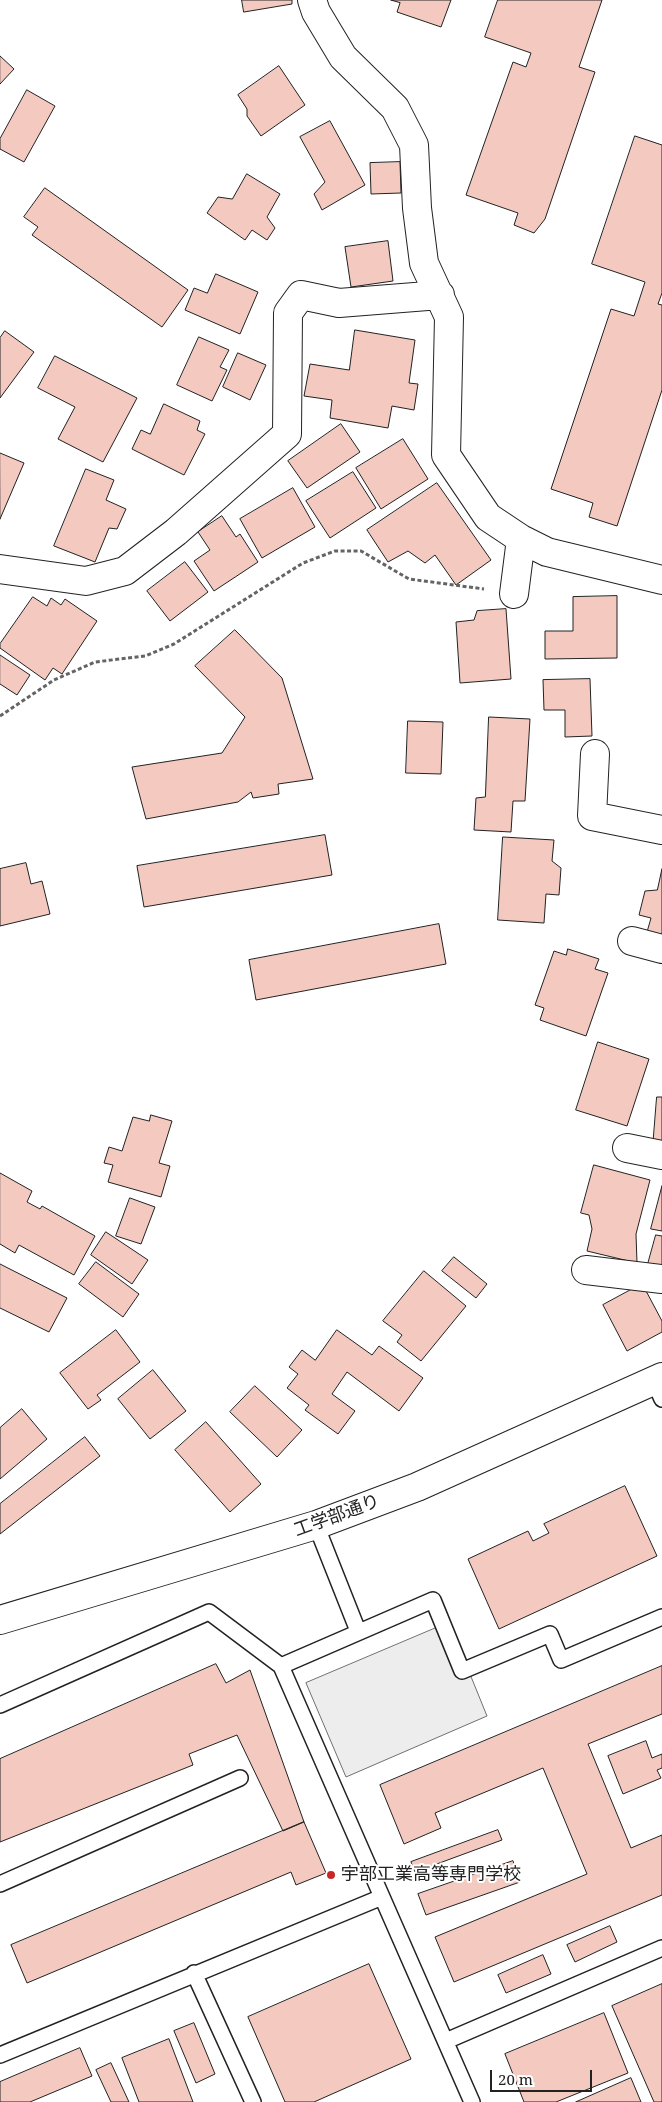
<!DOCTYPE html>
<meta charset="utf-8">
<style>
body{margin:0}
#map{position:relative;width:662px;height:2102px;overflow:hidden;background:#fff;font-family:"Noto Serif",serif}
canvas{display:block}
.scale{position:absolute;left:490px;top:2070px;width:102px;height:22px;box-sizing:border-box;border:2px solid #222;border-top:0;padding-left:6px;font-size:15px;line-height:18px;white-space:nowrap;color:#222;-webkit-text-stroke:4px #fff;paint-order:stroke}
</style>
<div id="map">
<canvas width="662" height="2102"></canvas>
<div class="scale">20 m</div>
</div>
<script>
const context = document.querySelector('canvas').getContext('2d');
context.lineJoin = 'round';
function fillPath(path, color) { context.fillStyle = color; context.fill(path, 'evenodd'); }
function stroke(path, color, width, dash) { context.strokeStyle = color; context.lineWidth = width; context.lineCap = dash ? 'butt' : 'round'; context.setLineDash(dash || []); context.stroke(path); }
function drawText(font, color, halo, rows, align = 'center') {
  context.font = font + ' "Noto Serif","Noto Sans JP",serif'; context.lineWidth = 4; context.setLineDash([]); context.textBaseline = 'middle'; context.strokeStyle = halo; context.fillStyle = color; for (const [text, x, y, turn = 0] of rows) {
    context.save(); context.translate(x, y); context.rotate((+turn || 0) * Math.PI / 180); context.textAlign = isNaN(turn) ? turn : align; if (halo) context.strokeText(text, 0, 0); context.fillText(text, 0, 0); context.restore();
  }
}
const parking = new Path2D(`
 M436,1628L448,1658L461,1652L487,1716L346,1777L306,1683Z`);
const building = new Path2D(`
 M242,0H292V4L244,12Z
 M391,0H451L441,27L397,12L400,3Z
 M498,0H602L579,67L595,72L545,219L534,233L514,225L518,213L466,195L513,62L526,67L531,53L485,37Z
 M0,56L14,69L0,84Z
 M279,66L305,105L261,136L247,116V109L238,95Z
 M27,90L55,106L24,162L0,149V139Z
 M330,121L365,185L322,210L314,194L325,182L300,137Z
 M635,136L662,145V293L658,304L662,305V390L617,526L589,517L593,503L551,489L611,309L634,316L645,282L592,264Z
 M400,162L401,193L371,194L370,163Z
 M247,174L280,194L267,217L275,228L267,240L252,230L245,240L207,213L218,197L232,199Z
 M45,188L188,290L162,327L32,235L38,227L24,217Z
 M388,241L393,281L351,287L345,247Z
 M216,274L258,292L240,334L185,310L194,288L207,293Z
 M355,330L415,340L409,383L418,384L414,410L392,406L388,428L330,418L332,400L304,396L310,364L349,370Z
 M5,331L34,352L0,398V338Z
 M199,337L229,350L220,367L227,370L212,401L177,385Z
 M238,353L266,365L250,400L223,387Z
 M55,356L137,398L103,462L58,439L75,407L38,388Z
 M164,404L200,421L197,430L205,434L184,475L132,449L141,430L150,434Z
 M341,424L360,452L307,488L288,461Z
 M403,439L428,479L381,509L356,468Z
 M0,453L24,463L0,519Z
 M86,469L114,480L106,500L126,509L117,529L109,528L95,562L54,546Z
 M353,472L376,508L330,538L306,501Z
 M437,483L491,560L456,585L435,555L425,563L408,551L388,562L367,530Z
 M293,488L315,527L262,558L240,519Z
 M222,516L236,537L240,534L258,562L214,591L194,561L210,550L198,532Z
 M185,562L208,592L170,621L147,591Z
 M617,596V658L545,659V631H573V597Z
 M33,597L47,606L51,598L61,605L65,599L97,621L62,674L53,668L45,680L0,648V644Z
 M506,609L511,679L460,683L456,622L474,620L477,611Z
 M235,630L282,678L313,779L278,784L279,794L253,798L251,792L238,802L146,819L132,767L222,753L245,717L195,666Z
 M0,655L30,675L17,695L0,684Z
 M590,679L592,736L565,737V710H544L543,680Z
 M489,717L530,719L525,801H513L511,832L474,830L476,798L485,797Z
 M408,721L443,722L441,774L406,773Z
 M325,835L332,875L144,907L137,866Z
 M503,837L554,840L552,861L561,868L559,895L546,894L544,923L498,920Z
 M26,863L31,884L42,881L50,914L0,926V869Z
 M662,869V935L647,932L651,918L639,915L645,891L657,890Z
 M439,924L446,964L256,1000L249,960Z
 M568,949L599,959L595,969L608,973L586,1036L540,1020L544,1008L535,1005L554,951L566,955Z
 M598,1042L649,1059L627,1126L576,1110Z
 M657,1097H662V1147H653Z
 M151,1115L172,1121L159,1163L170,1166L161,1197L108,1182L113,1165L104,1163L109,1147L122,1151L133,1117L149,1121Z
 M594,1165L650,1180L636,1234L637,1263L587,1251L592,1229L589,1215L581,1213Z
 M0,1173L32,1191L27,1202L40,1209L42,1206L95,1236L74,1275L19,1245L15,1253L0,1244Z
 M662,1186V1231L651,1229Z
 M130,1198L155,1207L141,1244L116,1236Z
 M106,1232L148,1260L132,1284L91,1255Z
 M656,1235L662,1236V1267L648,1264Z
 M454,1257L487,1284L476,1298L442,1271Z
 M96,1262L139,1294L123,1317L79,1284Z
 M0,1264L67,1298L49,1332L0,1308Z
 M424,1271L466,1306L421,1361L397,1342L402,1335L383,1321Z
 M636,1287L645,1289L662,1321V1332L627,1351L603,1305Z
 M116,1330L140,1362L97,1395L101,1400L88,1409L60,1373Z
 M337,1330L372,1355L379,1346L423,1378L399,1411L347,1372L332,1394L355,1411L338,1434L305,1410L309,1405L287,1388L298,1374L289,1367L302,1350L315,1360Z
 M153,1370L186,1411L150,1439L118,1399Z
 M255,1386L302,1430L277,1457L230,1412Z
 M22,1409L47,1439L0,1479V1428Z
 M206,1422L261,1484L230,1512L175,1450Z
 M85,1437L100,1456L0,1534V1504Z
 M625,1486L657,1556L499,1629L468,1559L528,1531L533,1541L549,1533L544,1524Z
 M216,1664L226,1683L250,1670L304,1822L283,1831L237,1735L189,1754L193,1765L0,1842V1759Z
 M662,1666V1714L588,1744L631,1848L662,1835V1895L454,1982L435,1937L587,1874L543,1768L435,1813L441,1828L404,1844L380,1785Z
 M646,1741L652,1758L662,1754V1768L657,1770L661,1778L623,1794L608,1756Z
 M304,1822L326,1873L296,1885L291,1872L27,1983L11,1945Z
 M498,1830L502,1840L415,1872L411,1862Z
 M513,1861L520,1882L426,1915L418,1894Z
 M610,1926L617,1942L575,1962L567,1945Z
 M543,1955L551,1974L506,1993L498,1975Z
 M369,1964L411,2059L314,2102H285L248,2017Z
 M662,1984V2102H654L612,2006Z
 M604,2013L628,2073L556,2102H524L505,2054Z
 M194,2023L215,2074L196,2083L174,2031Z
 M169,2039L193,2102H139L122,2058Z
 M80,2048L92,2076L30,2102H0V2082Z
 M111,2063L129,2102H111L96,2070Z
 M631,2078L641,2102H576Z`);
const path = new Path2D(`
 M0,716L54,680L95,662L145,656L174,644L303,563L335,551H361L409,579L484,589`);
const service = new Path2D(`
 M654,1381L662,1399
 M316,1525L358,1631
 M0,1705L209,1612L281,1666
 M0,1884L240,1778
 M382,1897L472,2102
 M194,1973L253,2102
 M446,2041L662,1948
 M0,2055L382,1897L281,1666L433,1600L462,1671L550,1634L561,1660L662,1617`);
const minor = new Path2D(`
 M312,0L316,12L343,57L395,108L414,145L417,208L424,263L449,317L446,455L488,517L521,539L547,552L662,580
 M0,569L86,581L125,571L176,532L287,434L288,313L301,295L339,303L440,295
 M514,594L521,539
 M595,754L592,816L662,830
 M632,941L662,949
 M627,1148L662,1155
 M586,1270L662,1279`);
const tertiary = new Path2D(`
 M0,1620L316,1525L417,1487L662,1377`);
const markers = [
 [331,1875,5,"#c62828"]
];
const streetNames = [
 ["工学部通り",337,1516,-20]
];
const poiNames = [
 ["宇部工業高等専門学校",341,1875]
];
fillPath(parking, '#ededed');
stroke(parking, '#6f6f6f', 1);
fillPath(building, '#f3c9c0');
stroke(building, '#222', 1);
stroke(service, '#222', 18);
stroke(minor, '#222', 30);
stroke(tertiary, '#222', 30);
stroke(path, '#646464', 3, [4, 2.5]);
stroke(service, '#fff', 15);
stroke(minor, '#fff', 28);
stroke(tertiary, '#fff', 28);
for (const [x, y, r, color] of markers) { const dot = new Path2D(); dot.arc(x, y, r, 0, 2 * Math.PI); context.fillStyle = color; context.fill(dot); stroke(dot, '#fff', 2); }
drawText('18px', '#222', '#fff', streetNames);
drawText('18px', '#222', '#fff', poiNames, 'left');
</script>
